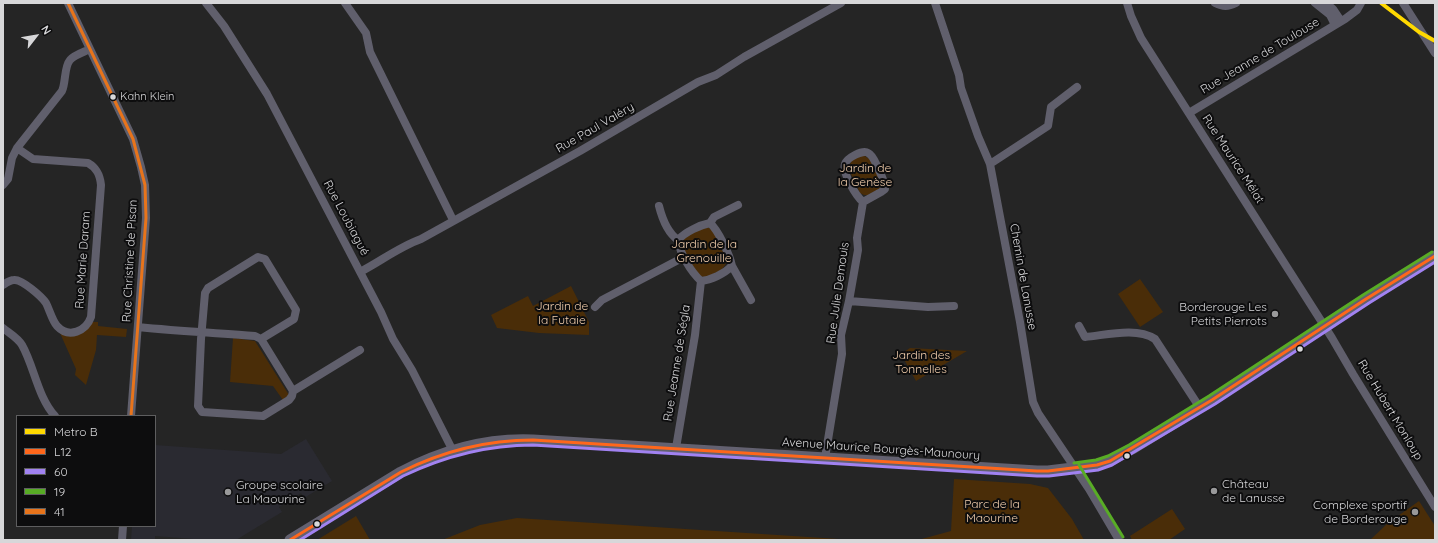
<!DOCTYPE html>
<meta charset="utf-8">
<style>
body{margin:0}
#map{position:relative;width:1438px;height:543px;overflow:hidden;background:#252525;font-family:Quicksand,sans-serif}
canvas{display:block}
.frame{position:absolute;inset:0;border:4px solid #d7d7d9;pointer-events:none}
.legend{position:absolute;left:16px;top:415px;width:140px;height:112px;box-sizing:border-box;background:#0d0d0e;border:1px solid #5e5e5f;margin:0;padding:5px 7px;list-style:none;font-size:12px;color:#d7d7d9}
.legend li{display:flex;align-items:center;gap:8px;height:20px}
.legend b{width:20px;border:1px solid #5e5e5f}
.north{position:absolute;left:16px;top:16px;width:40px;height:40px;-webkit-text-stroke:3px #0d0d0e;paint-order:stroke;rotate:59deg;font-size:11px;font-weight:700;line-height:16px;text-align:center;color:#d7d7d9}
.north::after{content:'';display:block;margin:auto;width:14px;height:18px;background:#d7d7d9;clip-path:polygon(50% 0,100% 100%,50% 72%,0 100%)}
</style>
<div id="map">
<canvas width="1438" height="543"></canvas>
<div class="frame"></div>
<ul class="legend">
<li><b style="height:5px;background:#ffd900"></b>Metro B</li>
<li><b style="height:5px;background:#ff671b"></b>L12</li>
<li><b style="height:5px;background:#a182f1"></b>60</li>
<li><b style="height:5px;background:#58ac25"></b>19</li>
<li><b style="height:5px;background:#e8741b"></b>41</li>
</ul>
<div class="north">N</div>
</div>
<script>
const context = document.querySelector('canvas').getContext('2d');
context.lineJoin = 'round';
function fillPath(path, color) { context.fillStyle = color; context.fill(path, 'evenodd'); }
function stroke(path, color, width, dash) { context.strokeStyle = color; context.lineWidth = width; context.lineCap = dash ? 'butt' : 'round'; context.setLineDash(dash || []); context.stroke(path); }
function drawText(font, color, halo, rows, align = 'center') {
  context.font = font + ' Quicksand,sans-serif'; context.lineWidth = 4; context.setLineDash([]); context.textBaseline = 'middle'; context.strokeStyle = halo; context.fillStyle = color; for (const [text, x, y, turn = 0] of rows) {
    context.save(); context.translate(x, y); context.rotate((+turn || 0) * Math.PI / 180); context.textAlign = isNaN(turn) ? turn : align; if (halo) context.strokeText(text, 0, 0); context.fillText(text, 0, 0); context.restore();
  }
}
const built = new Path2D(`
 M306,439L332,481L304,498L301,493L279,507L282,512L236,540H206L155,536V540H131L132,526H155V445L281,454Z`);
const green = new Path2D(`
 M863,155L871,160L881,184L879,189L868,195H864L860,193L849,170V166L852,160Z
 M707,227L713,230L727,260C725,267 722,270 715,273C712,274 709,276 706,277C695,279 687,255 682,246C682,234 697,231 707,227Z
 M1140,279L1163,312L1140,327L1118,294Z
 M571,286L589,322V335L539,333L497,328L491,315L528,296L533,306Z
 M91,322H98V326L127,329L126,337L97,335L96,350L86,385L75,375L76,369L60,333H68Z
 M233,338L255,341L289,395L283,400L273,386L230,382Z
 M910,348L967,351L916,381L901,354Z
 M954,479L1030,484L1048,488L1072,519L1084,540H918L951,531Z
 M1419,501L1435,526V540H1370L1388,523Z
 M1172,509L1185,529L1169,540H1132L1130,536Z
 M356,516L370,540H317Z
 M517,518L854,540H442L480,525Z`);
const street = new Path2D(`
 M68,3L133,139L141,167L145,185L146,218L131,416
 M206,3L224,26L267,94L381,312L393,339L412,370L453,451
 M345,3L366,33L370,52L453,220
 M935,3L959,75L961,88L978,136L990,164L1020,322L1033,402L1038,413L1089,489L1119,540
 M1127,3L1131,16L1141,38L1332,338L1353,374L1435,507
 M1215,3C1223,7 1228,7 1236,3
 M1315,3L1330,15L1335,25
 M1326,3L1333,9L1341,21
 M1403,3L1435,53
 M1189,113L1345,19L1357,10L1361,3
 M990,164L1048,126L1051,107L1077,87
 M3,185L8,179L12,158L17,148L62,91C66,82 64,67 70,60C74,55 84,52 90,49
 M659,206C662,218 668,233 678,240
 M710,223L714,217L738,205
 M732,266L751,300
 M360,272C381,261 399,247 421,239L580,151L698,82L716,75L744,57L841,3
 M3,285C6,283 10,280 14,280C22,279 42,297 46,303C50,311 52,320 57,326C69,339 86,331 91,317L101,185C100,175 97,168 88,163L33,159L17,148
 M849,301L928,307L954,306
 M595,307L602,300L684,257
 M1079,326L1085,337C1107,335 1136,327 1155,339L1200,408
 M138,327C177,331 216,333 255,336L261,339L293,391L292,396L289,400L263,416L202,412L198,406L201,339L205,293L208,288L258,257L265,259L296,310L294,319L261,339
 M3,328C9,333 18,338 22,345C34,366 38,398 55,416
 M293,391L360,350
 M676,448L695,335L701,281C691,272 680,254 678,240C685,232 700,225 710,223C718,230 730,255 732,266C724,274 711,280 701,281
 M825,458L842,354L841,335L849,301L858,250L857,238L863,202L881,192L885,189C885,181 881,175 878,168C876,164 873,155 868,153C863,149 847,158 845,164C842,173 856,196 863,202
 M122,540L123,526`);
const secondary = new Path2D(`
 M290,540L401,472C441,451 487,438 533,440L1037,471H1048L1097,465L1110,461L1132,449L1212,400L1366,299L1435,256`);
const bus1 = new Path2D(`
 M290,540L401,472C443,451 486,440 533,440L1037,471H1048L1097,465L1110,461L1212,400L1366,299L1435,256`);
const bus2 = new Path2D(`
 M300,540L403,476C445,456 487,445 533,445L1037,476H1049L1098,470L1112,465L1215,404L1369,303L1435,262`);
const bus3 = new Path2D(`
 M1074,463L1096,460L1108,456L1129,445L1209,396L1363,295L1432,252
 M1079,465L1123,537`);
const bus4 = new Path2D(`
 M68,3L133,139L145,185L146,218L131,416`);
const metro1 = new Path2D(`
 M1381,3L1419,32L1435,41`);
const markers = [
 [113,97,3.5,"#d7d7d9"],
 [1275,314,4,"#99999a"],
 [1300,349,3.5,"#d7d7d9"],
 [1127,456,3.5,"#d7d7d9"],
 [1214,491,4,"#99999a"],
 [228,492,4,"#99999a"],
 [1415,512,4,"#99999a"],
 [317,524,3.5,"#d7d7d9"]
];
const busNames = [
 ["Kahn Klein",120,97]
];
const streetNames = [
 ["Rue Jeanne de Toulouse",1260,56,-31],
 ["Rue Paul Valéry",595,128,-30],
 ["Rue Maurice Mélat",1233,159,57],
 ["Rue Loubiagué",346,218,62],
 ["Rue Marie Daram",83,260,-86],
 ["Rue Christine de Pisan",130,261,-87],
 ["Chemin de Lanusse",1023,277,80],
 ["Rue Julie Demouis",838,293,-82],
 ["Rue Jeanne de Ségla",677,363,-81],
 ["Rue Hubert Monloup",1390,410,59],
 ["Avenue Maurice Bourgès-Maunoury",881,449,4]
];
const parkNames = [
 ["Jardin de",865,168],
 ["la Genèse",865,182],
 ["Jardin de la",704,244],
 ["Grenouille",704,258],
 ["Jardin de",562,306],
 ["la Futaie",562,320],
 ["Jardin des",921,355],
 ["Tonnelles",921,369],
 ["Parc de la",992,504],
 ["Maourine",992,518]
];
const poiNames = [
 ["Borderouge Les",1267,307],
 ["Petits Pierrots",1267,321],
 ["Château",1222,484,"left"],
 ["de Lanusse",1222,498,"left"],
 ["Groupe scolaire",236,485,"left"],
 ["La Maourine",236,499,"left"],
 ["Complexe sportif",1407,505],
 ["de Borderouge",1407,519]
];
fillPath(built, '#2a2a31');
fillPath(green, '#4a2d08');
stroke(street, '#605f6c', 8);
stroke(secondary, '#636170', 11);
stroke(bus1, '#ff671b', 3);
stroke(bus2, '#a182f1', 3);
stroke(bus3, '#58ac25', 3);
stroke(bus4, '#e8741b', 3);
stroke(metro1, '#ffd900', 4);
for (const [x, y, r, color] of markers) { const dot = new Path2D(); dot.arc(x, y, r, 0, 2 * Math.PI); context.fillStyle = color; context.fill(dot); stroke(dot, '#0d0d0e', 1.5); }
drawText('11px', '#d7d7d9', '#0d0d0e', busNames, 'left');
drawText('12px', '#d7d7d9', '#0d0d0e', streetNames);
drawText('12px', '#f3cfad', '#0d0d0e', parkNames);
drawText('12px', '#d7d7d9', '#0d0d0e', poiNames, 'right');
</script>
